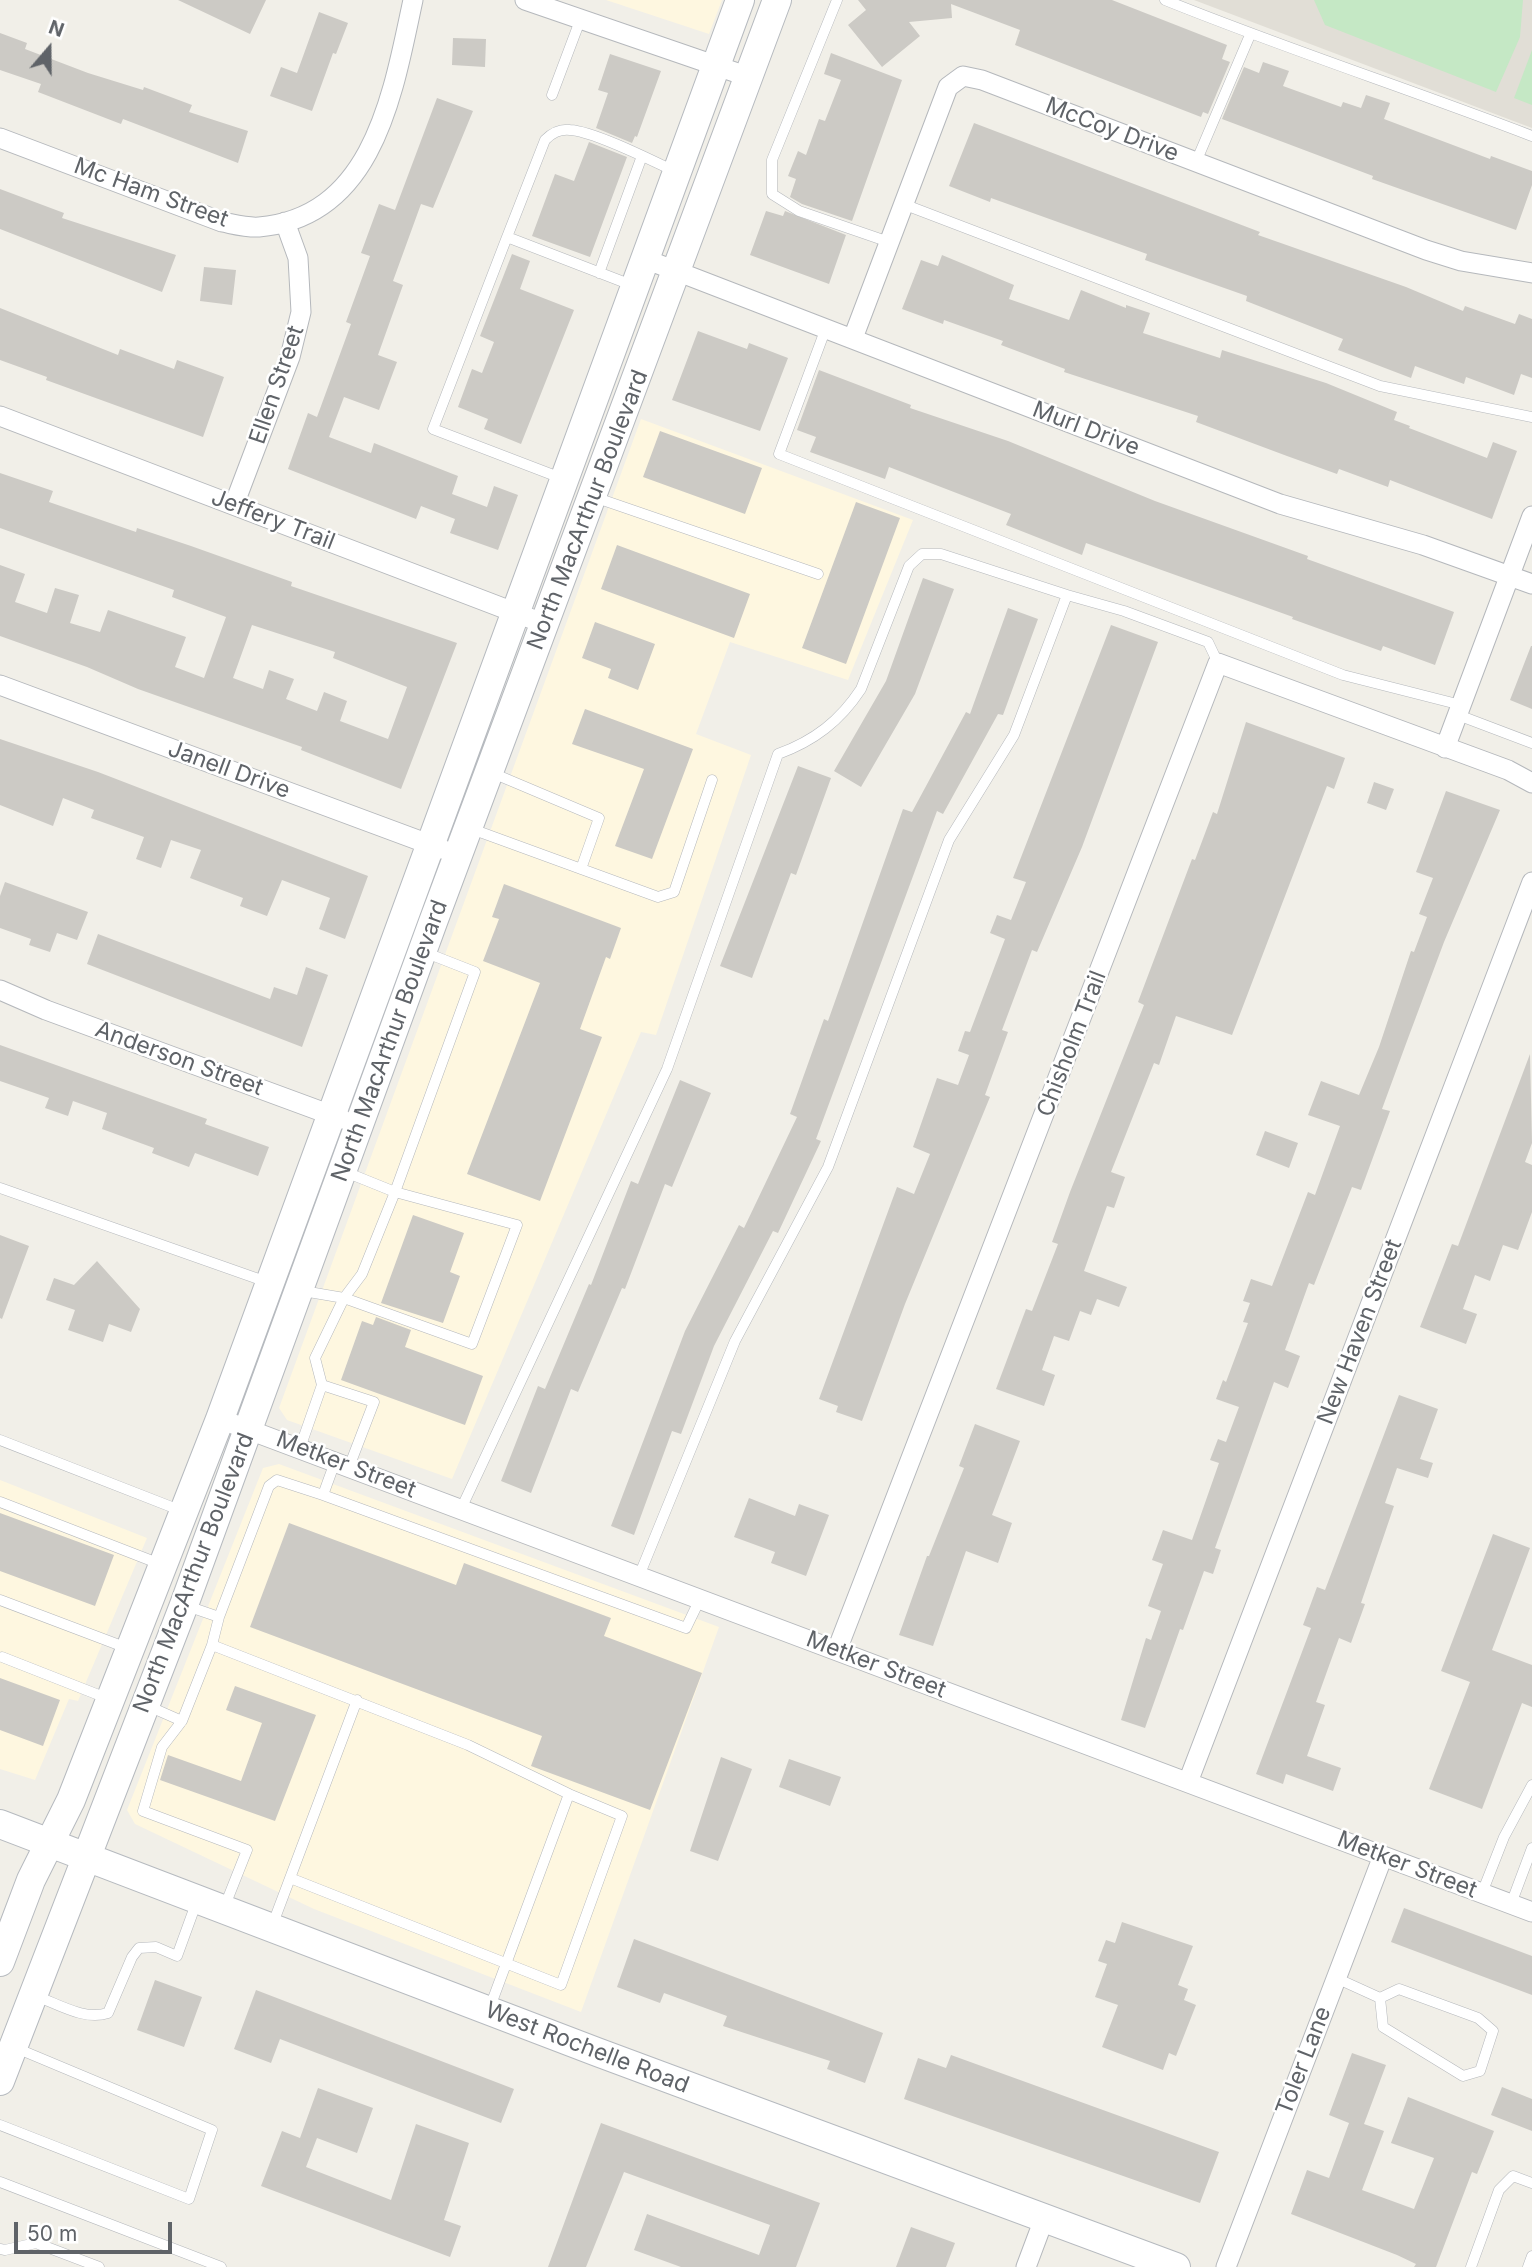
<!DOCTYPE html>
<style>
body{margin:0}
#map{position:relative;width:1532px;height:2267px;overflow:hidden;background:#f1efe8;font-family:Inter,sans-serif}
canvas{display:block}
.north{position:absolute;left:14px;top:14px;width:70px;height:70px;-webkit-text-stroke:5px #fff;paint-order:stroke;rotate:20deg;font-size:19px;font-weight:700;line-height:28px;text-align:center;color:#5f6368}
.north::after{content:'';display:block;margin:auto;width:24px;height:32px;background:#5f6368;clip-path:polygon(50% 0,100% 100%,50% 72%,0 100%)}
.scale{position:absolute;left:14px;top:2222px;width:158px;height:32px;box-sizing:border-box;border:4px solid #5f6368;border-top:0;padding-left:9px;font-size:21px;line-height:24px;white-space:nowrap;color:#5f6368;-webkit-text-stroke:5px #fff;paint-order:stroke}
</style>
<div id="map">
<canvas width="1532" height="2267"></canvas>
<div class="north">N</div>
<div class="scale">50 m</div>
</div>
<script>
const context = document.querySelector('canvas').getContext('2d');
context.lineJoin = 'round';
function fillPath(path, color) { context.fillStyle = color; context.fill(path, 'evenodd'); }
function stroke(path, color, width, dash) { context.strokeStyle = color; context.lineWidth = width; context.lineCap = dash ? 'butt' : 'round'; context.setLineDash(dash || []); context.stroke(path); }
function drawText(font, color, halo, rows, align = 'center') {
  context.font = font + ' Inter,sans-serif'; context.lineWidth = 5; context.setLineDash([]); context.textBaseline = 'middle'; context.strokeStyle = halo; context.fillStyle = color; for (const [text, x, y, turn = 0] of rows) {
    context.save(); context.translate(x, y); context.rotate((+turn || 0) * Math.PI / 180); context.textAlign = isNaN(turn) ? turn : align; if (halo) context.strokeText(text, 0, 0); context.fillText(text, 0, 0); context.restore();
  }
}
const commercial = new Path2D(`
 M606,0H722L709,34Z
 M641,419L913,520L848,680L730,642L696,734L751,755L656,1035L641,1032L452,1479L287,1420L279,1408Z
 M279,1464L719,1627L581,2012L314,1909L135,1824L127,1810L263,1468Z
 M0,1480L147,1538L78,1701L69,1699L35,1780L0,1769Z`);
const education = new Path2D(`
 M1194,0H1532V128Z`);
const green = new Path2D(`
 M1314,0H1523L1520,37L1496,92L1325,25Z
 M1532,50V105L1514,98Z`);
const building = new Path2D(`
 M178,0H266L250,34Z
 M858,0H1112L1227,45L1222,59L1230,62L1208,114L1203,112L1201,117L1015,45L1020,30L951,4L952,18L909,22L920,36L882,67L848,25L866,10Z
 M319,12L348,23L336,54L333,53L312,111L270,96L281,67L297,73Z
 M0,33L27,43L25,49L88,73L143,90L144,87L192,105L189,112L248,131L238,163L123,119L121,124L38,92L41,84L0,70Z
 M453,38L486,39L485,67L452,65Z
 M831,53L902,80L852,221L802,204L790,197L796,179L788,176L798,151L806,155L819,119L825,121L841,80L824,74Z
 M610,54L661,71L637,137L635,136L632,143L596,128L608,93L598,90Z
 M1263,62L1289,71L1283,86L1341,107L1343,102L1361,108L1366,95L1390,103L1384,119L1490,159L1491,156L1532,171V185L1516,230L1372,179L1373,176L1222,119L1244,67L1259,73Z
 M437,98L473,111L433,208L421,204L393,281L403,285L378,355L397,362L379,410L344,397L329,437L371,453L374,443L458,476L452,494L487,507L494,486L518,495L498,550L450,533L455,519L421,506L416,519L288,469L308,413L317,417L351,324L346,322L370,256L361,253L379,204L395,210Z
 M974,123L1260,232L1258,235L1406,287L1463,311L1465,306L1515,324L1519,314L1532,319V378L1521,374L1514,395L1466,377L1464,384L1415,366L1411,378L1338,350L1343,339L1246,301L1247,296L1145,260L1147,254L991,198L990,202L949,186Z
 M589,142L627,157L590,257L532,236L555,174L574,181Z
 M0,189L64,213L62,218L176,255L162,292L0,229Z
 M766,211L783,216L785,211L846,235L829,284L750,255Z
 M512,254L530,261L520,289L574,310L521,444L484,429L488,419L458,407L472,369L482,373L494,342L480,336Z
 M942,255L1014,285L1009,299L1069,320L1081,290L1126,308V305L1150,313L1143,333L1220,358L1222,350L1326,383L1397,412L1394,420L1410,426L1409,428L1487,458L1493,442L1517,451L1492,519L1390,480L1388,487L1339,469L1337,474L1287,456L1196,422L1198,416L1064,372L1065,369L1001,345L1003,341L944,320L943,324L902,309L921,260L938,266Z
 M204,267L236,270L232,305L200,301Z
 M0,308L118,355L120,349L174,369L177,360L224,377L203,437L46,380L47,377L0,360Z
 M698,331L747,349L749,343L788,358L760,431L672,400Z
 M819,370L911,405L910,408L1008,441L1155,501L1308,556L1307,559L1454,612L1435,665L1383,646L1381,651L1292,619L1293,617L1086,543L1082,555L1006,525L1011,514L889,467L885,479L810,452L816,437L797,430Z
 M660,431L762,468L745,514L643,477Z
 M0,473L53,491L49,502L136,532L137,528L191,546L292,582L291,586L457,643L401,789L301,750L302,747L138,689L87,667L0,636V565L25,574L15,602L47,613L55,588L79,595L70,623L100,632L108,610L186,637L175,667L204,678L226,617L172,597L174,590L0,528ZM252,625L335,652L333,658L407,687L388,739L340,721L347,701L324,692L317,711L286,699L294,679L269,670L263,689L233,678Z
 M856,502L900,518L846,664L802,648Z
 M617,545L750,594L734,638L601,589Z
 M923,578L954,589L915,694L861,787L834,771L886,681Z
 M1008,608L1038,619L1003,715L998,714L943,814L937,811L816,1139L821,1141L778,1233L773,1231L714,1346L681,1434L672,1431L634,1535L611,1526L685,1331L739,1225L744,1228L797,1117L790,1114L824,1019L828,1021L903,809L912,812L966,712L970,714Z
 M595,622L655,644L638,690L608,678L611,669L582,658Z
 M1111,625L1158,642L1082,847L1037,952L1032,950L1002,1030L1008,1032L985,1095L990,1097L905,1304L862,1421L836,1412L838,1406L819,1399L897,1187L914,1194L930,1154L913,1147L937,1078L958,1085L969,1055L958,1051L965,1031L970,1032L1005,939L990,933L997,915L1011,920L1026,882L1013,878Z
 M1531,646H1532V709L1510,700Z
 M585,709L693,749L652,859L615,846L644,769L572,744Z
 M1246,722L1345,758L1334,789L1327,786L1232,1035L1176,1016L1159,1065L1154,1063L1111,1172L1125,1177L1114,1208L1107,1206L1084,1271L1127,1287L1119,1307L1097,1299L1091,1315L1080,1311L1069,1341L1054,1336L1042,1370L1055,1375L1044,1406L996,1389L1026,1309L1032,1311L1058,1244L1052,1242L1070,1192L1144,1005L1138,1002L1192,859L1195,860L1213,812L1217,814Z
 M0,739L98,772L368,876L345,939L319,929L330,898L282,880L267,916L240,906L243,898L190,878L201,850L171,840L161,868L136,859L144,837L91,818L94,810L63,798L53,826L0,805Z
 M798,766L831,778L796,875L791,873L752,978L720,966Z
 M1374,782L1394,789L1386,810L1367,803Z
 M1446,791L1500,810L1444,942L1407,1041L1382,1109L1390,1111L1361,1190L1352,1187L1314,1285L1309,1283L1285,1350L1300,1356L1288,1388L1274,1382L1215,1548L1221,1550L1213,1574L1204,1571L1183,1630L1180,1629L1145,1728L1121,1720L1146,1638L1151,1640L1161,1611L1148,1606L1163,1564L1152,1560L1163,1530L1192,1540L1219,1463L1210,1460L1218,1439L1226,1442L1239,1407L1216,1399L1223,1380L1226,1382L1248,1323L1243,1322L1250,1303L1243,1301L1251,1279L1272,1286L1308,1192L1315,1195L1340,1126L1308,1115L1321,1081L1359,1095L1379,1047L1411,951L1414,952L1427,917L1419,914L1433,878L1416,872Z
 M5,882L88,912L77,940L57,933L50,952L29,945L31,939L0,928V896Z
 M504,884L621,928L610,959L606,957L580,1029L602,1037L540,1201L467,1174L540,983L483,961L499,919L492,917Z
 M98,934L270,999L274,987L297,995L306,967L328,975L302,1047L87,964Z
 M0,1045L207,1119L205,1124L269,1147L258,1176L195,1153L189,1167L152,1153L154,1148L102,1129L107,1113L73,1101L68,1116L45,1108L49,1098L0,1081Z
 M1530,1054L1532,1143L1525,1162L1532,1165V1212L1518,1250L1503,1245L1490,1281L1475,1275L1463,1309L1477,1314L1466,1344L1420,1327L1452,1244L1458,1246Z
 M680,1080L711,1093L672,1187L665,1184L625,1289L622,1288L578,1392L571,1389L531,1493L501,1481L538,1386L545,1389L589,1284L591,1285L631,1181L638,1184Z
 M1265,1131L1298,1143L1289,1168L1256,1155Z
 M413,1215L464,1233L450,1272L460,1276L443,1323L381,1303Z
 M0,1235L29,1246L2,1319L0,1318Z
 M97,1261L140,1309L131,1332L109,1324L103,1342L68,1330L75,1310L46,1300L54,1278L74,1285Z
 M376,1317L411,1330L405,1347L483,1376L465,1425L341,1380L362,1321L373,1325Z
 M1399,1395L1438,1409L1420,1459L1433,1463L1428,1478L1397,1468L1385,1503L1394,1506L1361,1603L1365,1604L1351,1643L1339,1638L1316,1702L1325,1705L1307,1756L1341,1768L1333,1791L1286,1774L1283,1784L1256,1774L1311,1628L1303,1625L1317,1587L1325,1590Z
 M975,1424L1020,1441L992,1515L1012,1523L998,1563L966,1551L933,1646L899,1635L927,1556H929L964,1468L959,1466Z
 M749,1498L795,1516L799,1504L829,1515L806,1576L771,1563L775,1552L734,1537Z
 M0,1513L114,1555L95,1606L0,1571Z
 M289,1523L456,1585L464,1563L611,1618L604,1636L702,1673L650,1810L531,1766L542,1736L250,1627Z
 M1493,1534L1530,1548L1492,1650L1532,1665V1707L1522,1703L1482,1809L1429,1789L1470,1682L1441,1671Z
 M0,1678L60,1700L43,1746L0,1730Z
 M235,1686L316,1715L275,1821L160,1780L168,1755L241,1781L262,1723L226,1710Z
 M721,1757L752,1769L718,1861L690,1851Z
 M789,1759L841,1777L830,1806L779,1787Z
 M1404,1908L1532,1956V1995L1391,1942Z
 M1122,1922L1193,1946L1178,1985L1188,1989L1184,2000L1196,2005L1176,2056L1169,2053L1163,2070L1102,2047L1118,2005L1095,1997L1107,1964L1098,1961L1106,1940L1115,1943Z
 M634,1939L883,2033L865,2083L827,2069L830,2061L723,2026L727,2016L664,1993L660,2003L617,1987Z
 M155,1980L202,1997L184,2047L137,2030Z
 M256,1990L514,2089L501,2123L280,2039L271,2063L234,2049Z
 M1352,2053L1386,2065L1364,2124L1384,2131L1362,2190L1414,2209L1434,2158L1391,2143L1408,2097L1494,2131L1477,2174L1472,2172L1436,2267H1414L1416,2264L1397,2255L1291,2214L1307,2170L1329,2178L1349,2123L1329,2115Z
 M951,2055L1219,2152L1200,2203L904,2099L918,2058L946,2068Z
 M1502,2087L1532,2099V2131L1491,2115Z
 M318,2088L373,2108L357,2153L317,2138L306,2167L391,2200L416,2124L469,2143L444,2220L461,2226L450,2257L261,2186L282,2131L300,2138Z
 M601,2123L820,2203L796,2267H681L634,2250L647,2214L759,2255L770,2225L624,2172L586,2267H548Z
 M911,2227L955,2243L946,2267H896Z`);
const lane = new Path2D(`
 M837,0L772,160V194L799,211L889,242
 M1165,0C1286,49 1410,89 1532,136
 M552,95L581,18
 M1196,162L1250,35
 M903,204L1380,386L1532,417
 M507,237L545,140C552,133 559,129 570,130C593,131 651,160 674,171
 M599,273L642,156
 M826,328L779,454L1343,675L1461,705
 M561,478L433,429L507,237L634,286
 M594,497L818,574
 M1067,595L1124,611L1208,642L1218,663
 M1458,715L1532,743
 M490,772L599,818L581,869
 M469,828L658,897L674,892L712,780
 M343,1171L395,1192L362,1274L344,1298L472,1344L517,1225L395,1192L475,972L424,952
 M0,1188L267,1282
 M322,1385L374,1402L349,1467
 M0,1440L182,1511
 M300,1448L322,1385L315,1358L344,1298L303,1291
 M323,1495L686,1628L700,1599
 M0,1502L160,1564
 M461,1509L667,1069L778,754C814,741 840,721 861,689L909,566L922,554H941L1067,595L1014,735L949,840L828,1167L735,1341L639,1576
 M0,1600L127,1648
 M187,1606L219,1617L212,1645L468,1745L569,1794L490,2007
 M219,1617L269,1486L277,1480L323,1495L335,1462
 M2,1657L109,1699
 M148,1706L182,1721L212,1645
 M182,1721L162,1747L143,1811L247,1850L224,1908
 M290,1878L561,1985L622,1816L569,1794
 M1482,1893L1504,1837L1532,1785
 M1511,1904L1532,1848
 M272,1926L357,1700
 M1336,1978L1380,1998L1399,1989L1478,2018L1493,2031L1480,2071L1463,2076L1383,2027L1380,1998
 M36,1996C58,2004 85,2021 108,2013L132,1957L139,1948L156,1947L177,1956L197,1901
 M0,2125L189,2199L212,2130L16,2048
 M0,2182L221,2267
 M0,2249L5,2250L36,2243L99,2267
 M1471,2267L1499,2190L1513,2176L1532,2183
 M1528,2267L1532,2256`);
const street = new Path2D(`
 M525,0L749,77
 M0,138L222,222C233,224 247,228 259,227C374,217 393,93 413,0
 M645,259L1280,504L1423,545L1532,584
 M853,338L948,87L963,76L982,80L1426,250L1461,261L1532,273
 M0,416L545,624
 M234,505L290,357L301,312L298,258L285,222
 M0,685L442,849
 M1445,748L1532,516
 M0,990L46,1010L342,1119
 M220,1419L1532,1912
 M837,1650L1218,663L1508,770L1532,783
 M1188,1782L1532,882
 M1026,2267L1044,2219
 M1226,2267L1383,1856`);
const secondary = new Path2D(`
 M0,1824L597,2052L1176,2267
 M0,1962L31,1880L71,1800L220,1419L740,0
 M0,2081L184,1605L433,922L777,0`);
const streetNames = [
 ["McCoy Drive",1112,130,21],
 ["Mc Ham Street",151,193,20],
 ["Ellen Street",277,385,-71],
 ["Murl Drive",1086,429,21],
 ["North MacArthur Boulevard",588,510,-69],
 ["Jeffery Trail",273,520,21],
 ["Janell Drive",229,770,20],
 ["North MacArthur Boulevard",390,1041,-70],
 ["Chisholm Trail",1072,1044,-69],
 ["Anderson Street",179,1059,20],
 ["New Haven Street",1360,1332,-69],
 ["Metker Street",346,1465,21],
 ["North MacArthur Boulevard",194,1573,-69],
 ["Metker Street",876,1665,21],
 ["Metker Street",1407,1865,21],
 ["West Rochelle Road",587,2048,21],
 ["Toler Lane",1304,2061,-69]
];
fillPath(commercial, '#fef7e0');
fillPath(education, '#e1ded6');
fillPath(green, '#c5e8c5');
fillPath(building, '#cccac5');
stroke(lane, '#b5b8bc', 11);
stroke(street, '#b5b8bc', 21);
stroke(secondary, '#b6babf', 30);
stroke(lane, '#fff', 10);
stroke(street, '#fff', 19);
stroke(secondary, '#fff', 28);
drawText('23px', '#5f6368', '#fff', streetNames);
</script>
